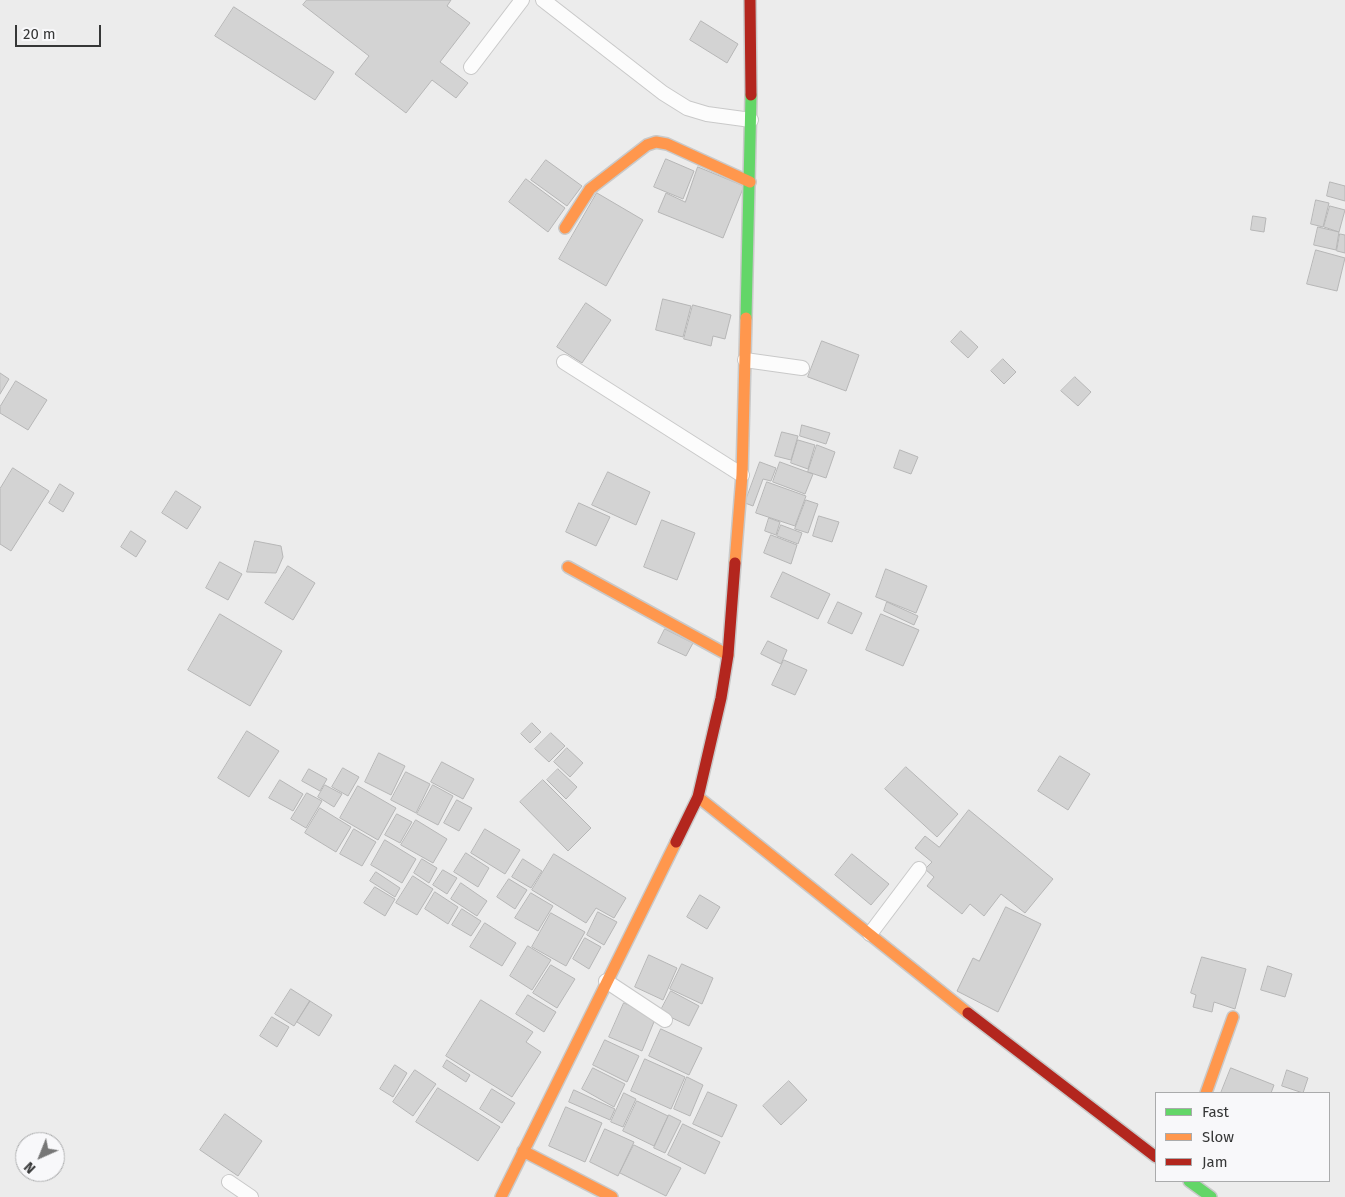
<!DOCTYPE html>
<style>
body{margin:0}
#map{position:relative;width:1345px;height:1197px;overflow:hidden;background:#ececec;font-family:"Fira Sans",sans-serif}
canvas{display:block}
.legend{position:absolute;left:1155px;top:1092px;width:175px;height:90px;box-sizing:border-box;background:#f8f8fa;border:1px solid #aaabac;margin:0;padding:6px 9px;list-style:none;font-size:15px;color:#363737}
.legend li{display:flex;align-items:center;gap:10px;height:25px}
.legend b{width:25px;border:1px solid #aaabac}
.north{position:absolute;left:15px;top:1132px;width:50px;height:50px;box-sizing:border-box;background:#f8f8fa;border:1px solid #aaabac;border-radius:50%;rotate:224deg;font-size:14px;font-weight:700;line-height:20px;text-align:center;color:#363737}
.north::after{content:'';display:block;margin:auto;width:18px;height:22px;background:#767676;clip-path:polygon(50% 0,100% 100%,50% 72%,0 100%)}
.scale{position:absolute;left:15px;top:25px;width:86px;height:22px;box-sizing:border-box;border:2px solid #363737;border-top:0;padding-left:6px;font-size:15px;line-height:18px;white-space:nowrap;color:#363737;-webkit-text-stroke:4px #f8f8fa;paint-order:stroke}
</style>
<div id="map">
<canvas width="1345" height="1197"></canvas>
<ul class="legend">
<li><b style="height:6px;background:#63d668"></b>Fast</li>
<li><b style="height:6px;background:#ff974d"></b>Slow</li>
<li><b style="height:6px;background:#b3261e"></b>Jam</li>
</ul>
<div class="north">N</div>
<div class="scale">20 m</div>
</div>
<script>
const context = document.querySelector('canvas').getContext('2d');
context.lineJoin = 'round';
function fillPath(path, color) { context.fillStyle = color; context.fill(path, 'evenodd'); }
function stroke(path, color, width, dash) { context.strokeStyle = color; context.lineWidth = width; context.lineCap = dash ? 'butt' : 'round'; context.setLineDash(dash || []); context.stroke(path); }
const building = new Path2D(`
 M307,0H451L447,6L470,23L440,62L468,83L456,98L432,80L406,113L355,74L369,56L303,5Z
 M234,7L334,72L315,100L215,36Z
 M701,21L738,44L727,63L690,40Z
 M666,159L694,171L683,199L654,187Z
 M546,160L582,186L567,206L531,180Z
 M698,167L744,186L723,238L658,212L666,193L685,202Z
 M526,179L565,208L548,232L509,202Z
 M1330,182L1345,186V201L1327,196Z
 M597,193L643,220L606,286L559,259Z
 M1316,200L1329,203L1323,227L1311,224Z
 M1330,206L1345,210L1339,232L1324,227Z
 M1253,216L1266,218L1264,232L1251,230Z
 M1318,227L1339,232L1336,250L1314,245Z
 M1340,234L1345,235V253L1337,251Z
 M1316,250L1345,258L1337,291L1307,284Z
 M663,299L691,306L683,337L656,330Z
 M586,303L611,320L582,363L557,347Z
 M693,305L731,315L725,339L713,336L711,346L684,339Z
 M961,331L978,347L968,358L951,342Z
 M822,341L859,355L846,391L808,377Z
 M1003,359L1016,372L1004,384L991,371Z
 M0,373L9,379L0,394Z
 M1075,377L1091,392L1078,406L1061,391Z
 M16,381L47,400L28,430L0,413V407Z
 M802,425L830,433L826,444L800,436Z
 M782,432L798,436L791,460L775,456Z
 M798,440L815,445L808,469L791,463Z
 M817,445L835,452L826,478L808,472Z
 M900,450L918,457L911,474L894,468Z
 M760,462L776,468L771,481L763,479L753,506L745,503Z
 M780,462L813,474L805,494L773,482Z
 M13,468L49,491L11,551L0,544V489Z
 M608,472L650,492L636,525L592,505Z
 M767,482L806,496L795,526L756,513Z
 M60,484L74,493L63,512L49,503Z
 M176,491L201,507L187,529L162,513Z
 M806,500L818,504L808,533L795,529Z
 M579,503L610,517L596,546L566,532Z
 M819,516L839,522L832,542L813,536Z
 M769,518L780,522L776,535L765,531Z
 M662,520L695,533L677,580L644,567Z
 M781,525L802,533L798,544L777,536Z
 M131,531L146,541L136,557L121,547Z
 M771,535L797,545L791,564L764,553Z
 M255,541L281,546L283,557L276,573L247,572Z
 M220,562L242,574L228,600L206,588Z
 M288,566L315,583L293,620L265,603Z
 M886,569L927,586L916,613L876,597Z
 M783,572L830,594L818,619L771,597Z
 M838,602L862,613L852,634L828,623Z
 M887,602L918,616L914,625L884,611Z
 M220,614L282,651L250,706L188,670Z
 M881,614L919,630L903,666L866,650Z
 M665,629L693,643L686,656L658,643Z
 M768,641L787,650L781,664L761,654Z
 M784,660L807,670L795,695L772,685Z
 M532,723L541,732L530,743L521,734Z
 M247,731L279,751L249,797L218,778Z
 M551,733L565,746L549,762L535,749Z
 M567,748L583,763L570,777L554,762Z
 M379,753L405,766L391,795L365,782Z
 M1060,756L1090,774L1068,810L1038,791Z
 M442,762L474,779L463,799L431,782Z
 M906,767L958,814L937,837L885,789Z
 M343,768L359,777L348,796L332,787Z
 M309,769L327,779L320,791L302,781Z
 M558,769L577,787L566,799L547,780Z
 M406,772L430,784L416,813L391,800Z
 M280,780L303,794L293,811L269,798Z
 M543,780L591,828L568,851L520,802Z
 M325,785L342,794L334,807L318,797Z
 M433,785L453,796L438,825L417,814Z
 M358,786L396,808L378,840L340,818Z
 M307,793L322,801L306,828L291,819Z
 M457,800L472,808L459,831L444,823Z
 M320,808L351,827L336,852L305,833Z
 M969,810L1053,879L1025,913L1001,894L984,916L970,904L962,914L927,886L934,877L925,869L932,862L915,848L925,836L939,847Z
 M397,814L412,822L400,843L385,835Z
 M416,820L447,839L433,863L401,845Z
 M354,829L376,842L362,866L340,854Z
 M485,829L520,850L505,874L471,853Z
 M385,840L416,859L402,883L371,865Z
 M466,853L489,868L478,887L454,872Z
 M554,854L626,898L614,918L596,908L586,923L532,890Z
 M852,854L889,884L871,905L835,875Z
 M422,859L437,868L429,883L414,873Z
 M523,859L542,871L531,888L512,877Z
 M443,870L457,878L447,894L433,885Z
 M376,872L400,888L395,897L370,881Z
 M413,876L433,889L417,915L396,903Z
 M509,879L527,890L515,909L497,897Z
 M461,883L487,901L477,916L451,899Z
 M375,887L395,899L385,916L364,903Z
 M435,892L458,907L448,924L425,909Z
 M531,893L553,906L538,931L515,918Z
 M700,895L720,907L707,929L687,917Z
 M1006,907L1041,924L998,1012L957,991L973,958L979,961Z
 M462,909L481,921L471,936L452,925Z
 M598,912L617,922L604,945L587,935Z
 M551,913L585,932L566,966L532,947Z
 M485,923L516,943L502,966L470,947Z
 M585,938L601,947L589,969L573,959Z
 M528,946L551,960L532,990L510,976Z
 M649,955L677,968L663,1000L635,987Z
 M1202,957L1246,969L1235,1009L1214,1002L1212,1012L1193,1007L1196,995L1191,993Z
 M682,964L713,978L702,1004L670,989Z
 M551,965L575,979L557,1008L533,993Z
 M1268,966L1292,974L1285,997L1261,990Z
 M291,989L310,1001L294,1026L275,1014Z
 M671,991L699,1006L689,1026L660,1012Z
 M528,995L556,1012L544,1032L516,1014Z
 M481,1000L533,1032L526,1042L541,1052L512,1097L446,1056Z
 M310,1001L332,1015L319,1036L297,1022Z
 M624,1003L656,1017L642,1051L609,1037Z
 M272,1017L289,1027L277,1047L260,1036Z
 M661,1029L702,1048L689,1075L649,1056Z
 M605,1040L639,1056L627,1082L593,1065Z
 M645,1059L685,1077L671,1109L631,1091Z
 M447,1060L470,1075L466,1082L443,1067Z
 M395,1065L407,1073L393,1097L380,1089Z
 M593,1068L625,1084L614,1107L582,1089Z
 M1231,1068L1274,1085L1271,1093H1221Z
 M415,1070L436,1084L413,1116L393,1102Z
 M1287,1070L1308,1078L1303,1093L1282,1086Z
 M687,1077L703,1085L690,1116L674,1109Z
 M789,1081L807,1100L781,1125L763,1106Z
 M438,1088L500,1127L478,1161L416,1122Z
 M492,1089L515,1103L502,1123L480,1109Z
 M574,1090L615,1109L610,1120L569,1102Z
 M708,1092L737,1105L722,1137L693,1124Z
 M624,1093L636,1099L623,1127L611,1122Z
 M637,1101L668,1116L654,1146L623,1131Z
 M566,1107L602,1123L585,1162L549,1146Z
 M225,1114L262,1141L238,1176L200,1150Z
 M669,1115L681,1121L665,1153L654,1148Z
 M683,1124L720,1142L705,1174L668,1155Z
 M605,1129L634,1142L618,1176L590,1162Z
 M634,1145L681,1168L666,1196L620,1173Z`);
const lane = new Path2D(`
 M543,0L663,93L687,108L707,114L751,120
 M471,67L522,0
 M745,360L802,368
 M564,362L742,475
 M870,934L919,869
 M606,981L665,1020
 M229,1182L251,1197`);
const fast = new Path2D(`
 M746,318L751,95
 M1189,1181L1211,1197`);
const slow = new Path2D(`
 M565,228L590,189L647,145L656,142L667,144L750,182
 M735,563L742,475L746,318
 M568,567L728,655
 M698,797L968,1013
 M1206,1093L1233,1017
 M523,1151L612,1197
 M501,1197L676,842`);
const jam = new Path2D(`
 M750,0L751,95
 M676,842L698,797L721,698L728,655L735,563
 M968,1013L1156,1157`);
fillPath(building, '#d3d3d3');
stroke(building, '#b6b6b6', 1);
stroke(lane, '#c9c9c9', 16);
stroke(fast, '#c9c9c9', 14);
stroke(slow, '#c9c9c9', 14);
stroke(jam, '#c9c9c9', 14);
stroke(lane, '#fcfcfc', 14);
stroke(fast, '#63d668', 11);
stroke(slow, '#ff974d', 11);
stroke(jam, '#b3261e', 11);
</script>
